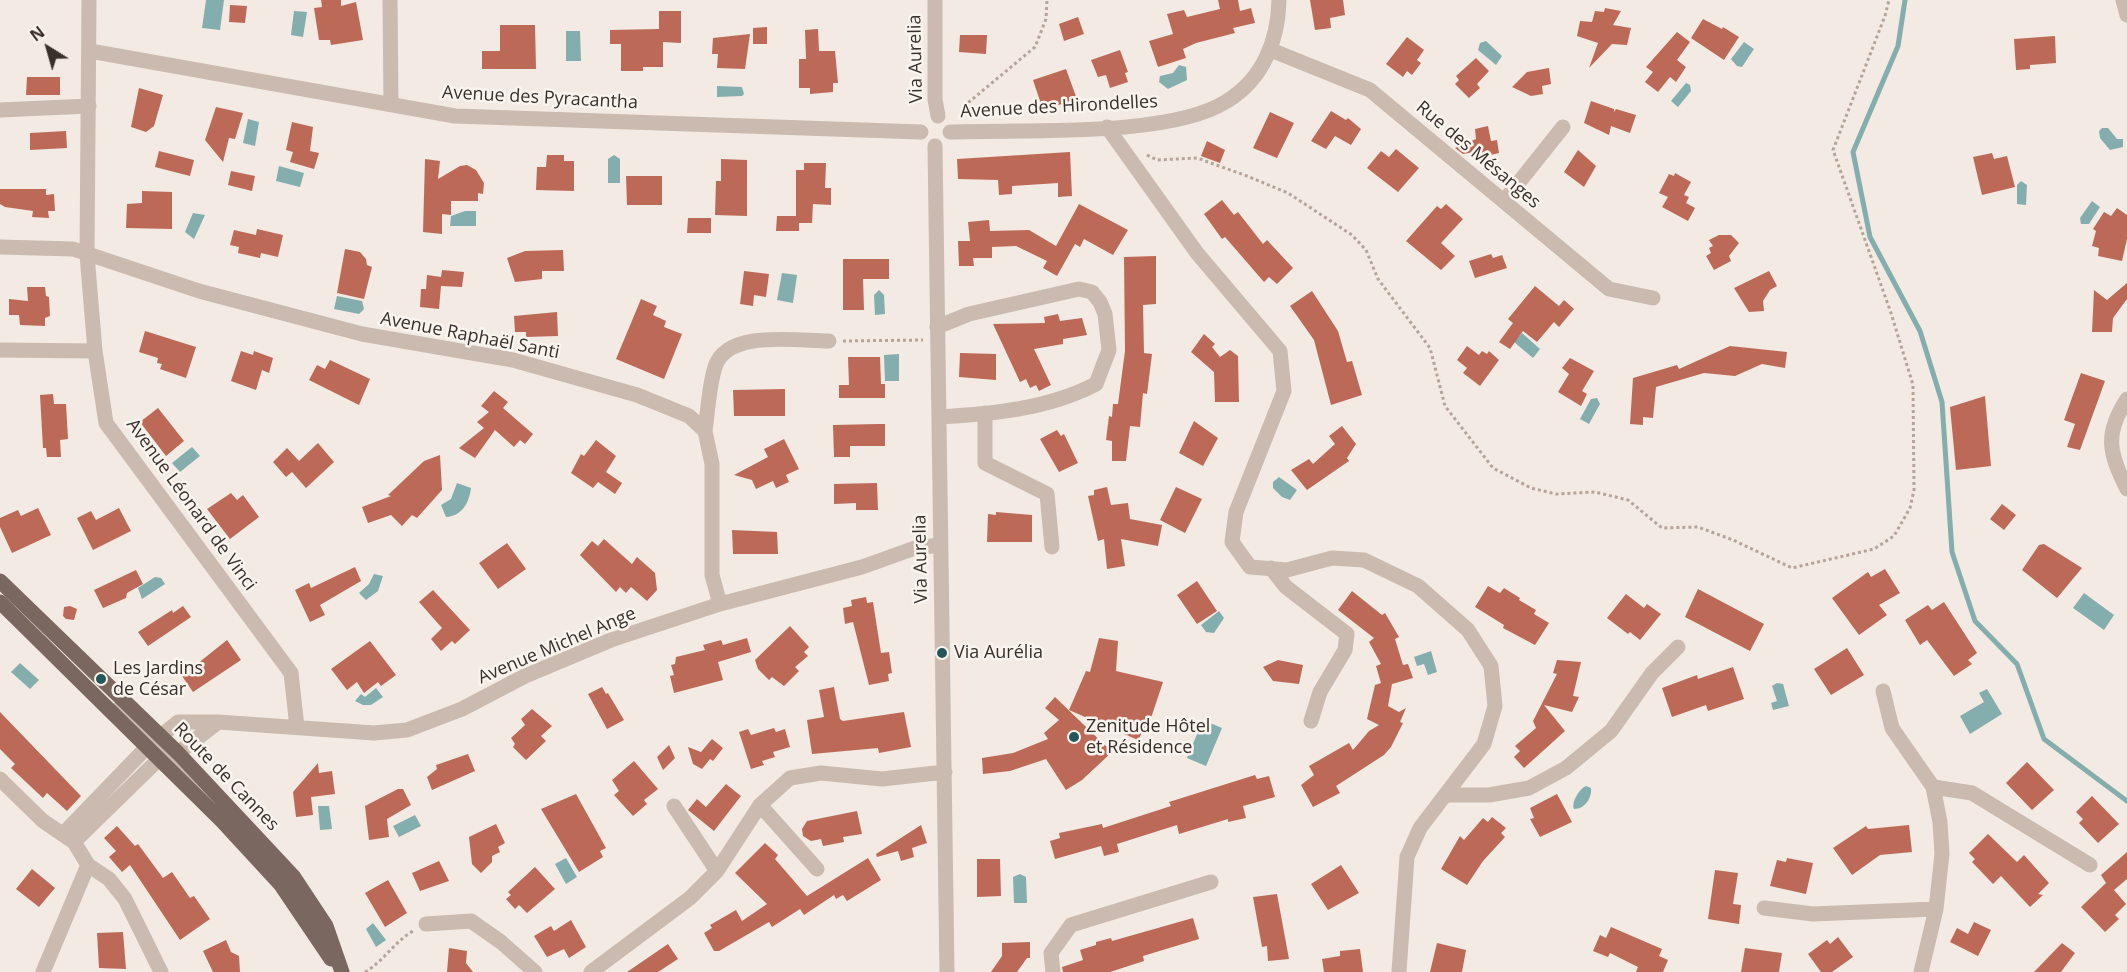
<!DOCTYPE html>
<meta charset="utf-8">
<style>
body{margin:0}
#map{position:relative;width:2127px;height:972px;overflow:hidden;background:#f2eae3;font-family:"Open Sans",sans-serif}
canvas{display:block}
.north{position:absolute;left:18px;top:18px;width:60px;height:60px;-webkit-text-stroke:4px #faf4ef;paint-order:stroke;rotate:323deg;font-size:16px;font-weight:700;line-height:24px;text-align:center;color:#39302c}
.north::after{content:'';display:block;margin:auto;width:21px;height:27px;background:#39302c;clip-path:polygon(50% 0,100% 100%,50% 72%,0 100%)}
</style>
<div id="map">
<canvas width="2127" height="972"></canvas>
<div class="north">N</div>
</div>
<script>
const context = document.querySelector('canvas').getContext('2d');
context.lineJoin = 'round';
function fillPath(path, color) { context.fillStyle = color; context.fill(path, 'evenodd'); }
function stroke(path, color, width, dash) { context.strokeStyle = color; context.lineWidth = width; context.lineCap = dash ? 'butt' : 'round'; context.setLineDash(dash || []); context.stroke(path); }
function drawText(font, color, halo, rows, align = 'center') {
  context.font = font + ' "Open Sans",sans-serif'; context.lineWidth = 5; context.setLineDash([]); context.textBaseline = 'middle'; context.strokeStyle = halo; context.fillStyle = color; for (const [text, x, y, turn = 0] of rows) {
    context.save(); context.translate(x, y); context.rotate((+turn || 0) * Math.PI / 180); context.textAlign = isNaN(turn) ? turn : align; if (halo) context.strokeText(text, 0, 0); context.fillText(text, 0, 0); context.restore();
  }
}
const water = new Path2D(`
 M206,0H224L220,30L202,28Z
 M294,11L307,12L303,37L291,35Z
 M566,31H580L581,61H566Z
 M1486,41L1502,56L1496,65L1478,50L1480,43Z
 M1744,42L1754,49L1742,67L1737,66L1731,59Z
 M1179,65L1186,67L1187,80L1168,89L1159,82L1160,76L1173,73Z
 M1686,83L1690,85L1691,91L1678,107L1671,101Z
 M717,86L742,87L744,94L742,96L717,97Z
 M248,119L259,122L255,146L243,143Z
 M2102,128H2108L2117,139H2123V147L2110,150L2100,138L2099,131Z
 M614,155L620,159V183H608V159Z
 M279,166L304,173L300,187L276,181Z
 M2021,181L2027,185L2026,205L2017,204V185Z
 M2092,201L2100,207L2089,224H2081L2080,218Z
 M465,211H476V226H450L451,216Z
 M193,213L205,215L194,239L185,232Z
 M782,273L797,275L793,303L777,300Z
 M879,290L884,295L885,314L875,315L874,295Z
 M337,296L362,301L364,309L359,314L334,309Z
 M1522,333L1540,349L1533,358L1514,342Z
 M899,354V381H885L884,355Z
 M1597,398L1600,404L1589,424L1580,419L1591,399Z
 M192,447L200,456L180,472L172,463Z
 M1279,477L1297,490L1290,500L1282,497L1273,488V482Z
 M457,483L471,488C469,503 462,516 446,517L441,505L451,499Z
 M374,574L383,576L378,591L366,600L359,593L369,584Z
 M155,577L161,578L165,584L142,599L138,588Z
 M2084,593L2114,615L2104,630L2073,608Z
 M1219,611L1224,618L1214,633L1206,632L1201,625Z
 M1431,651L1437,672L1428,675L1424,664L1417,666L1414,657Z
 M20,663L39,680L30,689L11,672Z
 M1777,683L1783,684L1789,706L1773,710L1771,703L1777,701L1772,686Z
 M376,688L383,697L371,705H363L355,701L361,694L365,697Z
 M1987,689L2002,714L1970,734L1960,716L1984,702L1979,693Z
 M1203,720L1222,728L1206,766L1187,758Z
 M1586,786L1591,788C1592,798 1585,809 1574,809C1571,803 1579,789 1586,786Z
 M318,806H329L332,829L320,830Z
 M415,815L421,826L399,837L393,826Z
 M566,858L577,877L566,884L555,864Z
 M1020,874L1026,877L1027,903H1014L1013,877Z
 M373,923L386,940L376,947L366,929Z`);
const stream = new Path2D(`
 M1905,0L1898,46L1853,152L1870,237L1920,331L1942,402L1952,552L1975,621L2017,664L2044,739L2127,801`);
const building = new Path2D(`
 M321,0H341V6L356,2L363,40L331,45L330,40H319L314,8L322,7Z
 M1218,0H1238L1240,11L1251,8L1255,23L1233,28L1235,33L1196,43L1183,49L1186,58L1158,67L1149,41L1173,34L1167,14L1184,10L1187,17L1220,9Z
 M1310,0H1343L1345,15L1330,18L1331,28L1315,30Z
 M230,5L247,6L245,23L229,22Z
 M1605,8L1621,11L1613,25L1631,28L1627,45L1612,44L1589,68L1598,43L1577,36L1580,21L1592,22L1595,11L1604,12Z
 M659,11H681V43L663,42V67H643V71H621V44H610V30L659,29Z
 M1078,17L1084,34L1064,41L1059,24Z
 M1703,19L1722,29L1723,27L1739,37L1724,60L1691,38Z
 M500,25H535L536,69H482V51H500Z
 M767,27V44H753V28Z
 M818,29L819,51H835L838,83H833V92L810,94V88H799V59H806L805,30Z
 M1677,32L1690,42L1677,60L1686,67L1676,82L1670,77L1658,92L1645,82L1653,72L1646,67Z
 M750,34L745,69L717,68L718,54H712L713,38Z
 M960,35H987L986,54L959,52Z
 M2055,36L2056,63L2030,65V69L2016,70L2014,39Z
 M1407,37L1424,50L1417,60L1421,63L1412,75L1407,71L1403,77L1386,64Z
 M1120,50L1128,72L1125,73L1128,82L1110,88L1106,75L1098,77L1091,60Z
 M1476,58L1489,71L1477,84L1480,88L1469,98L1455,84L1459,80L1456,76Z
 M1549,68L1551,84L1542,86L1543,94L1531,96L1512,87L1527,72Z
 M1066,69L1077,99L1043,110L1033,80Z
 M27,77H60V95H26Z
 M139,88L163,95L154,126L146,132L131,127Z
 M1591,101L1614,109V112L1616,109L1636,115L1630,133L1611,126L1609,135L1584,123Z
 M216,107L243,113L235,139L229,138L223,162L205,140Z
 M1331,111L1346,120L1348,118L1361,129L1351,145L1335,136L1326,149L1311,141Z
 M1270,112L1294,123L1277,158L1253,148Z
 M292,122L313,127L310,151L319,153L314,169L290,162L293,152L286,150Z
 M1488,126L1491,141L1497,140L1499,153L1481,157L1480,151L1463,154L1455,148L1476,139L1475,129Z
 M66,131L67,148L30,150V133Z
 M1207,141L1225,150L1220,163L1201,156Z
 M1396,149L1419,168L1398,192L1367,168L1381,151L1389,157Z
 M1578,150L1596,166L1584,187L1564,172Z
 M159,151L194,160L190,176L155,167Z
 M1070,152L1072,196L1058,197V183L1012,186V194L999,195L998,180L958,179L957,159Z
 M1992,153L1994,159L2007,156L2015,187L1982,195L1973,157Z
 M547,155H564V161H574V191L536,190L537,167H546Z
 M425,159L440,161L438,179L460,166L467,165L476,170L484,183L483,194L478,193V201H451V215L442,214V234L423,232Z
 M721,159L747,160V216L715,215L716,181H721Z
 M804,163H826L825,188H831V205L813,204L812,223H799V231H776L777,216H796V170H804Z
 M231,171L255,176L252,191L228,185Z
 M1675,173L1691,182L1684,195L1689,197L1686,203L1695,208L1688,221L1662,207L1668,197L1659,193L1669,174L1674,176Z
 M626,176H662V205H627Z
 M0,189H46V195L54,194L55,211H48L49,218L32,217L33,211L5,207L0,204Z
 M142,191L172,192V229L126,228L127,204L142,203Z
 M1222,200L1234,215L1238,212L1263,244L1267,240L1293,268L1277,284L1269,277L1264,282L1225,237L1222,239L1204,214Z
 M1079,204L1128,230L1113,255L1084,239L1080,247L1075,244L1057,276L1043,268L1047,261L1016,246L992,247V258H973L974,266H959L958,241H970L968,222L989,220L990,231L1029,230L1056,246Z
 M1446,204L1463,219L1441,243L1455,256L1441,270L1406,241L1437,206L1441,209Z
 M2117,208L2127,215V239L2122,261L2098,256L2099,248L2092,246L2096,231L2093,229L2104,212L2111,216Z
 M688,218H711V233H687Z
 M257,229L283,235L278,257L261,253L260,258L238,253L239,247L230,245L234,230L256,235Z
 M1719,235H1731L1739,243L1729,256L1731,261L1714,270L1706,256L1711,253L1709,248L1713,246L1709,240Z
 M345,249L360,252L366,259L367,265L372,267L364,299L337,293Z
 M563,250L564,271H542V279L515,282L507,258L525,251Z
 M1491,254L1493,258L1502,255L1507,268L1475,278L1469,261Z
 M1156,256V304L1143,305L1144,353L1152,354L1147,394L1143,393L1140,427L1130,426L1126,461H1112V441L1106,440L1109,416L1112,417L1113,404H1118L1125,351L1124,257Z
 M843,259H889V279H863L864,310H843Z
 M442,270L464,272L462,287L441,286L439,309L420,307L421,289H426L427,275L441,277Z
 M744,271L769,274L766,297L754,295L753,306L740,304Z
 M1769,271L1777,286L1770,290L1763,301L1764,311L1749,312L1734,288Z
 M2127,283V299L2113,318L2112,332H2092L2094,290L2107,300Z
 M1535,286L1559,306L1564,300L1574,309L1559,327L1554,322L1537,342L1523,331L1510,349L1499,342L1513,323L1508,319Z
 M27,287H45L46,296L49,297L50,316L45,318V326L20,325L19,315H9V299L28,301Z
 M1312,291L1338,331L1347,362L1352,361L1362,395L1331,405L1314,340L1290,306Z
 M641,299L657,306L653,315L666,321L664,327L682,334L664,379L616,359Z
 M557,312L558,336L526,337V332H515L514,316Z
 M1058,314L1060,321L1082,318L1087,335L1063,339V344L1034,349L1051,385L1039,391L1036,385L1030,388L1026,379L1020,382L993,324L1045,323L1044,317Z
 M145,331L196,347L186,378L160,369L162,364L157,363L158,358L139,352Z
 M1204,334L1215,344L1212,347L1220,357L1230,350L1238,356L1239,402H1215L1214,372L1191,352Z
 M1467,346L1479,355L1482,351L1487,354L1489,351L1499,360L1480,386L1463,373L1467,368L1457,360Z
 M1730,346L1787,352L1785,368L1762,364L1735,376L1704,373L1656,387L1653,418L1643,417V425L1630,424L1633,378L1677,365L1679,369Z
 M241,351L253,355L254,351L273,358L269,373L262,370L256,390L231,381Z
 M960,353L996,354V380L959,377Z
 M848,357H880L881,384H885V398H839V385H849Z
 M1570,358L1594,371L1582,391L1587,394L1581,406L1558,392L1569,374L1562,368Z
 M330,360L370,379L359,405L309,380L317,365L325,369Z
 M2081,373L2105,381L2080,450L2067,447L2075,424L2064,420Z
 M785,389V416H734L733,390Z
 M494,391L508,402L503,408L533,434L525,444L520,440L514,447L495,430L475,458L459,448L484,428L477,422L489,412L481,406Z
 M53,394L54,404H66L68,439L60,440L61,457H47L46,448H43L40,395Z
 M1985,396L1991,466L1956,470L1950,407Z
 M158,408L184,441L166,456L140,422Z
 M1194,421L1218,438L1203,466L1179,453Z
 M878,424H885V446H850V457H834L833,425Z
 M1342,426L1356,444L1347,458L1349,461L1307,490L1291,470L1309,459L1313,464L1335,444L1329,436Z
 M1057,430L1061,436L1064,434L1078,463L1059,472L1040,439Z
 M784,439L799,469L786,475L789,482L776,488L773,481L756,489L752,480L734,475L768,457L764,449Z
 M596,440L616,456L606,472L622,483L615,494L598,482L593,488L571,473L581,454L584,456Z
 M318,443L334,462L306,488L292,472L286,477L273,462L287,448L299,461Z
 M440,455L442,490L417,518L412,515L402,526L391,515L368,523L362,507L391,496L388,495L424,461Z
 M877,483L878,510H856V503L834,504V484Z
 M1107,487L1111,505L1128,503L1130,519L1162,525L1158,546L1121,539L1125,566L1107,569L1104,539L1098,541L1088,496L1094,495V490Z
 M1176,487L1202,499L1185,533L1160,520Z
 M231,493L237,500L243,495L259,517L230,539L207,509Z
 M2002,504L2016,515L2004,530L1990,519Z
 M38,508L51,535L12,553L0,527V518L18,510L21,516Z
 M119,508L131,531L93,550L77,518L91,511L96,520Z
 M996,512L1032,515V542H987L988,514L996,515Z
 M732,530L777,532L778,554H733Z
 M604,539L632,564L637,557L655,573L657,590L647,601L631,587L626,593L620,587L616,592L580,555L592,541L598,546Z
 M507,543L526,569L498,589L479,563Z
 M2044,544L2082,568L2057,598L2022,570L2039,545Z
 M355,567L361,581L320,605L325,615L310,622L295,590L309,583L311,588Z
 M1885,569L1900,593L1879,605L1887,615L1859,635L1832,598L1868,572L1871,577Z
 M136,570L143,584L127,593L126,598L103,608L94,590Z
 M1197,581L1217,611L1197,624L1177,595Z
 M1488,586L1500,593L1504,588L1520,598L1519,600L1536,610L1534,614L1549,623L1535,645L1503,628L1504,625L1475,607Z
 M1698,589L1764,624L1750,651L1685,617Z
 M433,590L470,630L455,644L452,641L441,651L431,639L442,628L419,602Z
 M1352,591L1382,615L1385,613L1399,637L1395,639L1403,665L1408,664L1413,678L1392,684L1388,706L1399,712L1406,708L1400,722L1403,723L1391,747L1384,755L1336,786L1340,793L1313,807L1301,785L1314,775L1309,766L1349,743L1353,750L1369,731L1379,725L1367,719L1375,685L1381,683L1376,666L1381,664L1369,642L1374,638L1338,610Z
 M1626,594L1644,608L1647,604L1661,614L1640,640L1630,632L1628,634L1607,618Z
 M866,597L867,603L873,602L881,653L889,652L892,673L888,674L889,681L869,685L853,622L845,624L843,608L852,606L851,600Z
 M1944,602L1977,653L1968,660L1972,664L1954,676L1927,640L1920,645L1905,620L1928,605L1932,610Z
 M70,606L77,609L74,620L66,619L63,616L64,607Z
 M183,606L191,617L148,646L138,632L172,610L173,613Z
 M790,626L809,647L804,652L808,656L795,667L799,671L784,686L772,677L769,680L758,669L755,660Z
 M747,638L751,652L718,662L723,680L674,693L670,676L674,675L671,665L675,664L676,657L705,650L703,645L721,640L723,645Z
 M1099,638L1118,641L1116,671L1163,682L1152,715L1138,740L1069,710L1086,671L1090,672Z
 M227,640L241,660L193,692L182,676Z
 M370,641L396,675L381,686L378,682L364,693L357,682L347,690L331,669Z
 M1847,648L1864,675L1831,695L1814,669Z
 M1278,660L1303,665L1299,684L1273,681L1263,667Z
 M1557,660L1581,662L1573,696L1579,697L1572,712L1544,705L1565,731L1524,768L1514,757L1520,751L1515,746L1536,728L1533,721L1557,674L1553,673Z
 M1733,667L1744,699L1708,711L1706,705L1672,717L1662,688L1697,675L1698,679Z
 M602,687L606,694L608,693L624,720L607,729L588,694Z
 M834,687L840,719L843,721L904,712L911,747L879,753L878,748L812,754L807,720L824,717L819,690Z
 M1055,697L1112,752L1082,780L1066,790L1046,759L1010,771L983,774L982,758L1013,753L1048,739L1044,733L1059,720L1045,708Z
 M532,709L552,726L541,736L546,741L526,760L513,747L515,744L511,738L525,725L521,719Z
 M0,712L81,796L67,811L47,793L43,798L11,768L15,764L0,749Z
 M774,728L776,732L785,729L790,747L773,752L775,757L762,761L764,765L751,769L739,732L748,729L751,735Z
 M712,739L723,748L713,761L710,759L702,769L693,764L688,747L701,752Z
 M669,745L675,758L663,770L657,757Z
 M468,754L475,771L432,790L427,777L437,769L436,765Z
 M634,761L658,789L644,800L647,804L633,816L614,795L619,791L612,780Z
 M2027,762L2054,790L2032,810L2006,783Z
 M318,763L319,773L332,771L335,794L311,797L313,815L296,817L293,792Z
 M1255,775L1257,779L1269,776L1275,797L1243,806L1246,818L1228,822V819L1179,834L1177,825L1117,844L1119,852L1104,856L1101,846L1055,859L1050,841L1060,838L1059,833L1102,824L1103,828L1171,806L1169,802Z
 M726,784L741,796L714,831L688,810L697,799L706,807Z
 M398,789H403L411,805L387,819L389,837L369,840L365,806Z
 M576,794L606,848L600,851L603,857L579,872L541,809Z
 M1557,794L1572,822L1540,837L1530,819L1534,818L1530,808Z
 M2092,796L2119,824L2098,843L2079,823L2083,819L2076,812Z
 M857,811L862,834L843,837L844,842L823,846L821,839L811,841L803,836L802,829L807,821Z
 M1492,817L1506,828L1501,833L1505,837L1483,861L1467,885L1441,869L1460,836L1464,840L1483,818L1488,822Z
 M496,824L505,843L498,847L500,852L492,856V862L481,873L472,864L469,837Z
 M921,825L927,843L912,848L914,857L901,861L898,851L877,857L876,854Z
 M1909,825L1912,852L1880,855L1852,875L1833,848L1866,826L1868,829Z
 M117,826L135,846L138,844L163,878L172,872L190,898L194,896L210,919L180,940L130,865L122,872L109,857L116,851L104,838Z
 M1988,834L2017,862L2024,855L2049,883L2038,894L2043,895L2030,907L2001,876L1993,884L1972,862L1975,859L1969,853Z
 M765,843L778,855L775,859L807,896L868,858L881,880L847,901L843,895L836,899L834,895L804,915L800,909L772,927L769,922L719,951H714L704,933L712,928L710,925L736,910L742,921L767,904L735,873Z
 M2127,852V879L2114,890L2126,904L2115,915L2119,919L2105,932L2081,907L2106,883L2101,875Z
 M1787,858L1813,863L1806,894L1770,886L1777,860L1786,862Z
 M977,859H1000L1001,896L977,897Z
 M439,861L449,881L420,891L412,873Z
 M1341,865L1359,893L1328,910L1311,884Z
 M535,867L555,889L527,913L519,905L515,909L506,899L511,895L508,892Z
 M32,869L55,888L39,907L16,889Z
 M1715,870L1738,873L1733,904L1741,905L1739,924L1708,919Z
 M388,880L407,913L385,927L365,893Z
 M1277,894L1289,959L1268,961L1267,946L1262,947L1253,897Z
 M1193,918L1199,939L1143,956L1144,961L1110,972H1063L1062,967L1083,960L1080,950L1096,945V942L1111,938L1112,941Z
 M571,920L586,947L569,958L564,949L547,957L534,936L551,926L554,931Z
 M1974,922L1991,930L1978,956L1950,942L1957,928L1968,934Z
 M1611,927L1662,949L1659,956L1668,960L1663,972H1636L1638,967L1610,953L1608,957L1593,951L1600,935L1606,938Z
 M123,932L126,969L99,968L97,933Z
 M1838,937L1853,957L1832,972H1821L1808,954L1827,940L1830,944Z
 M226,940L231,952L239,956L240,972H213L203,951Z
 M1030,942V958H1027L1017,972H991L1002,956V943Z
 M1437,943L1466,950L1462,972H1430Z
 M2062,943L2075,953L2061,972H2034Z
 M668,944L678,959L658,972H627Z
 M449,948L467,951L466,963L473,972H447Z
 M1745,948L1782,953L1779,972H1741Z
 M1360,949L1363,972H1324L1322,959L1340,956V951Z`);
const path = new Path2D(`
 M969,115V102L1035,47L1046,19L1047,0
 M1147,155L1157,160L1197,158L1247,176L1288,193L1352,235L1366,250L1378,279L1430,348L1445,406L1493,468L1531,488L1556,494L1595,492L1628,500L1662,528L1698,527L1733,540L1792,568L1874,549L1894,536L1910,508L1914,490L1913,385L1891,313L1833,150L1885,16L1889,0
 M843,341L923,340
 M365,972C384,961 394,942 413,931`);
const minor = new Path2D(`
 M89,0L87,255L95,351L106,423L291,673L297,727
 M390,0L391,103
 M935,0V99L938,116
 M2123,0L2127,15
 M1271,50L1370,90L1609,289L1653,298
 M90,51L455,116L921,132
 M0,110L89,106
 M1107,127L1197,253L1280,351L1284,391L1236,512L1232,542L1250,567L1287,570L1332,558L1364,560L1418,586L1468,630L1491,666L1495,706L1484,744L1420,828L1407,857L1399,972
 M950,132C1021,129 1170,138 1227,101C1263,79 1278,41 1279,0
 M935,146L947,972
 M1504,201L1563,127
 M0,247L73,249L199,291L362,334L513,360L637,395L689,416L705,431L712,464V575L720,604
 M937,327L969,314L1079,289L1092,292L1100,302L1105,314L1109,350L1096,384C1048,409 992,414 939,417
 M0,350L95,351
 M2127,399C2104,434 2109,453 2127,489
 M985,413V463L1047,494L1052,547
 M705,431C708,410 709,386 715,367C727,329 797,341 829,341
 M1271,568L1286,587L1347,634L1345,650L1320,692L1311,721
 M1883,691L1892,728L1933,787L1940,822L1942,854L1936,909L1921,972
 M119,709L211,799L229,809
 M0,779L43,821L74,842L88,865L109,879L125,899L161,972
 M1933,787L1972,793L2090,865
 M1447,795H1489L1529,788L1566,768L1611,731L1652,673L1678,647
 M760,805L817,869
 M674,806L717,871
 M63,834L147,747L178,722H218L374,733L407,730L462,709L525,676L611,640L720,604L862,567L915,548L940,545
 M74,842L159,759L178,753L217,723
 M1764,908L1813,914L1936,909
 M426,924L471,921L501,942L535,972
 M43,972L88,865
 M591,972L690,898L717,871L760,805L790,778L821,773L882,779L945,772
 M1053,972L1051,953L1071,925L1211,882`);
const major = new Path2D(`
 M0,581L178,753L293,876L326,926L342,972
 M0,602L222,821L281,885L331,959`);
const markers = [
 [942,653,6,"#255758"],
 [101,679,6,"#255758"],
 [1074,737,6,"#255758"]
];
const streetNames = [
 ["Via Aurelia",916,59,-91],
 ["Avenue des Pyracantha",540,98,3],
 ["Avenue des Hirondelles",1059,107,-3],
 ["Rue des Mésanges",1478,155,40],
 ["Avenue Raphaël Santi",470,336,11],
 ["Avenue Léonard de Vinci",191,505,54],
 ["Via Aurelia",921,559,-91],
 ["Avenue Michel Ange",557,646,-23],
 ["Route de Cannes",226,777,46]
];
const poiNames = [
 ["Via Aurélia",954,653],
 ["Les Jardins",113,669],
 ["de César",113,690],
 ["Zenitude Hôtel",1086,727],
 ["et Résidence",1086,748]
];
fillPath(water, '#84adad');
stroke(stream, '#84adad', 5);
fillPath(building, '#bc6a57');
stroke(path, '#b6a499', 3, [3, 3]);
stroke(minor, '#cabaaf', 15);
stroke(major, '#7a675f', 15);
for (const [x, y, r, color] of markers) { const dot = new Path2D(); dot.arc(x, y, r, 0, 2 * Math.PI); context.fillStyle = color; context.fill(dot); stroke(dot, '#faf4ef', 2); }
drawText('18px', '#39302c', '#faf4ef', streetNames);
drawText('18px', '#39302c', '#faf4ef', poiNames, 'left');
</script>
